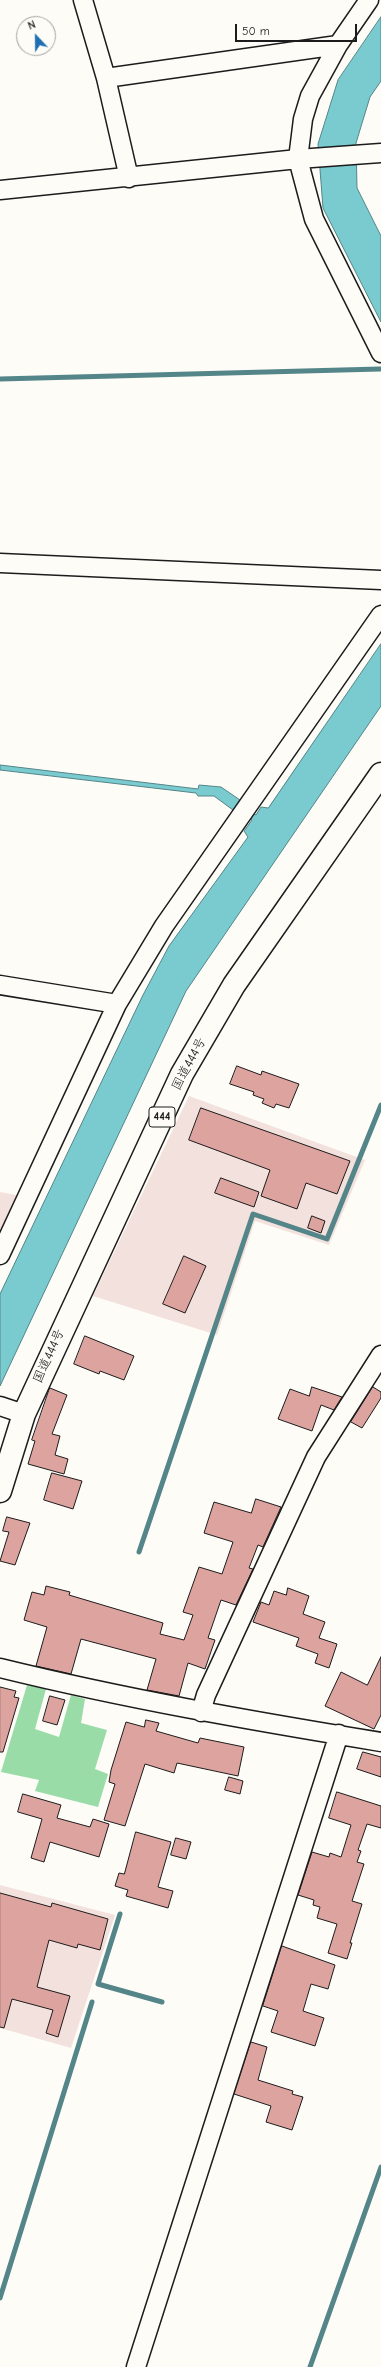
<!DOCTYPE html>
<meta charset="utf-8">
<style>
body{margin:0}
#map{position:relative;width:381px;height:2367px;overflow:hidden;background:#fdfcf7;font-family:"Comic Neue",sans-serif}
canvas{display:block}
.north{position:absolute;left:16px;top:16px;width:40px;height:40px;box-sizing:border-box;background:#fdfcf7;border:1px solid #a3a29f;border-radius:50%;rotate:338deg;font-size:11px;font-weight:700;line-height:16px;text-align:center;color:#1c1c1c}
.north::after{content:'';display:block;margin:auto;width:14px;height:18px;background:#1f6fb2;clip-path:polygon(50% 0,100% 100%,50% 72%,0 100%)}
.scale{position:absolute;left:235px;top:24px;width:122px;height:18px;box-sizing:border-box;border:2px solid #1c1c1c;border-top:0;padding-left:5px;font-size:12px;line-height:14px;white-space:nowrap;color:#1c1c1c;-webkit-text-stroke:3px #fdfcf7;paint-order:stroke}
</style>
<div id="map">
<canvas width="381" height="2367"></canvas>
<div class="north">N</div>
<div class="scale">50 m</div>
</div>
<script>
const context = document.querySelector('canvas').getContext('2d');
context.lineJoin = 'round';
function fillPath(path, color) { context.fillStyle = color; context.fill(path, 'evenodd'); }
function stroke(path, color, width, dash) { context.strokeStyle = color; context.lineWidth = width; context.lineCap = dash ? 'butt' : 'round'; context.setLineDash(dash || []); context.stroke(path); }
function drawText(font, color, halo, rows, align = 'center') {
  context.font = font + ' "Comic Neue","Klee One",sans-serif'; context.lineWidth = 3; context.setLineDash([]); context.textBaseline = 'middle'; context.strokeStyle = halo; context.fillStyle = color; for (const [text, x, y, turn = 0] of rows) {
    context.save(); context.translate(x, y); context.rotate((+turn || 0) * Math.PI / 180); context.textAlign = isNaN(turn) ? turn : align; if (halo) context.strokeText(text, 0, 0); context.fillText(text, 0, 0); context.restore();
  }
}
const built = new Path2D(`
 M189,1096L365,1160L329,1245L255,1221L217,1335L93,1296Z
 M0,1192L21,1196L0,1242Z
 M0,1885L115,1915L71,2048L0,2028Z`);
const green = new Path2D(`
 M27,1685L46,1689L35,1729L59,1737L71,1695L85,1699L81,1723L107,1730L95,1769L108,1774L98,1807L35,1791L39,1780L1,1772Z`);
const water = new Path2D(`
 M381,17V81L370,97L356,143L357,188L381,236V322L323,208L318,144L338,80Z
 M381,644V706L186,991L0,1386V1294L143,995L169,946L248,837L244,831L252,820L235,807L233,810L214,796H198L196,793L0,770V765L198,789L199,785L221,787L240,800L238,803L256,815L261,807L268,808Z`);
const stream = new Path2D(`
 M0,379L380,369
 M139,1552L253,1214L327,1239L381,1105
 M120,1914L98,1984L162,2002
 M0,2298L92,2002
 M310,2367L381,2167`);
const building = new Path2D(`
 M237,1066L261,1075L262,1071L299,1084L289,1108L276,1104L274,1108L262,1103L264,1099L253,1095L254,1092L230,1084Z
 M201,1108L350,1161L337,1194L306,1183L297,1209L261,1196L270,1170L189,1140Z
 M221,1178L259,1192L254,1207L215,1193Z
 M312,1216L325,1221L321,1233L308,1228Z
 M184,1256L206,1266L185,1313L163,1304Z
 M85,1336L134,1356L124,1380L100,1371L99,1374L74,1364Z
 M312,1387L342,1397L334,1410L321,1405L312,1431L278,1419L290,1389L309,1396Z
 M373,1387L381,1392V1398L362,1428L351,1422Z
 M50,1388L67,1395L52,1434L60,1436L55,1455L68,1459L64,1474L28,1464L35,1441L32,1440Z
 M52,1473L82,1481L73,1509L44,1500Z
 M256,1499L281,1507L263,1547L258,1545L249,1568L253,1569L236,1605L221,1600L208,1638L215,1640L205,1669L188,1663L179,1696L147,1690L156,1659L81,1639L71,1674L36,1666L47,1627L24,1620L32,1592L44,1595L46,1586L70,1592L69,1595L163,1623L160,1634L184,1640L193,1615L183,1612L199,1567L222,1574L233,1542L204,1533L214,1502L251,1513Z
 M7,1517L30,1523L15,1565L0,1561L9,1532L3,1531Z
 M288,1588L309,1596L303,1614L325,1622L319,1638L337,1644L329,1668L315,1663L318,1654L296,1646L299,1638L253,1622L261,1602L269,1605L274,1591L286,1595Z
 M381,1657V1715L374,1729L325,1706L341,1672L367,1685Z
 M0,1687L16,1691L14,1697L19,1698L3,1752H0Z
 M50,1696L65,1700L57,1725L43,1721Z
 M146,1720L159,1723L156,1731L198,1743L200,1738L244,1747L238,1776L177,1763L174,1773L145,1764L125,1826L104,1820L115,1784L109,1782L111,1770L126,1722L144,1727Z
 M363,1752L381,1757V1777L357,1769Z
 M229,1777L243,1781L240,1794L225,1790Z
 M337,1792L381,1806V1828L367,1824L358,1850L361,1851L357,1862L364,1864L352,1901L362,1904L350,1943H352L347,1959L328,1953L337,1924L317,1918L320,1907L313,1905L314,1900L298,1895L312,1852L329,1857L330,1853L341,1857L351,1825L329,1818Z
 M23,1794L61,1805L57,1818L90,1827L93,1819L109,1824L99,1857L50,1842L44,1862L31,1858L42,1819L18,1812Z
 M136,1832L171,1842L158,1887L173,1891L168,1908L126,1896L128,1890L115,1886L119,1873L124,1874Z
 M176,1838L191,1842L186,1859L171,1855Z
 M0,1893L51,1907L52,1903L108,1919L100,1950L78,1944L77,1948L49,1940L37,1987L70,1996L58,2037L46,2033L53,2010L12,1999L4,2028L0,2027Z
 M282,1946L335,1965L328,1989L311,1984L303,2011L324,2018L315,2046L271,2032L278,2011L263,2006Z
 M251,2042L267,2047L258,2080L293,2091L292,2094L303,2097L292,2130L266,2122L271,2106L234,2094Z`);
const minor = new Path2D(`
 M83,0L106,78L129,178
 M369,0L338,45L310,96L303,119L298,159L314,219L381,353
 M106,78L338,45
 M0,190L298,159L381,153
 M0,563L381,580
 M0,985L117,1004L164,926L381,615
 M0,1255L117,1004
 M0,1406L24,1414
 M0,1668C126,1699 253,1721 381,1742
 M201,1712L206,1695L316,1457L381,1355
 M136,2367L339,1734`);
const highway = new Path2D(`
 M0,1491L24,1414L182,1074L234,985L381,774`);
const shields = [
 [162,1117,26]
];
const shieldNames = [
 ["444",162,1117]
];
const streetNames = [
 ["国道444号",189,1064,-62],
 ["国道444号",49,1356,-66]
];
fillPath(built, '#f3e1dd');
fillPath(green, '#99dca8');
fillPath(water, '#79cbd0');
stroke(water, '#548588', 1);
stroke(stream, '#548588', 5);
fillPath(building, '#dda39f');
stroke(building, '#1c1c1c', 1);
stroke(minor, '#1c1c1c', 21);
stroke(highway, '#1c1c1c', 25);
stroke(minor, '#fdfcf7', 18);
stroke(highway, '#fdfcf7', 22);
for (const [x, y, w] of shields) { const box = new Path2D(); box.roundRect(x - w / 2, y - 10, w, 20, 3); context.fillStyle = '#fdfcf7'; context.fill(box); stroke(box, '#1c1c1c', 1); }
drawText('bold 12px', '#1c1c1c', null, shieldNames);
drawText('13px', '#1c1c1c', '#fdfcf7', streetNames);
</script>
